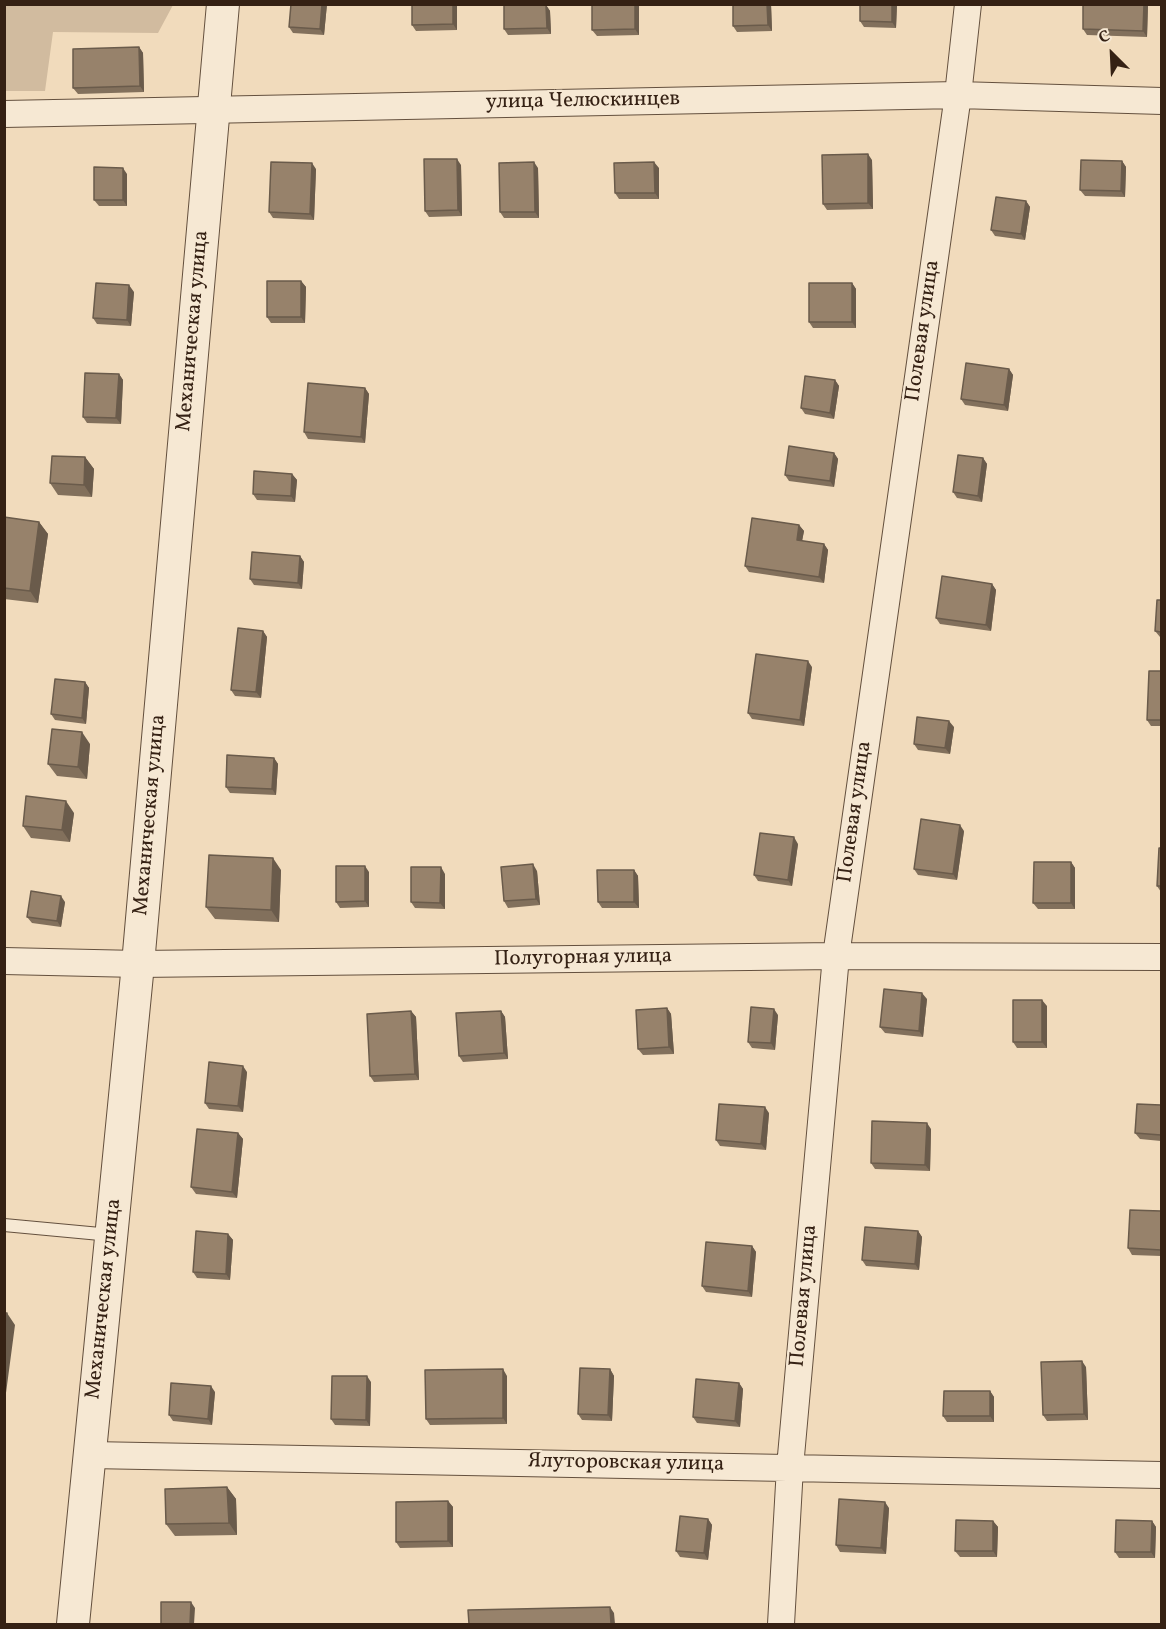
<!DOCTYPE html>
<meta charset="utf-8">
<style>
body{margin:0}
#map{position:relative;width:1166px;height:1629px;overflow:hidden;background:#f1dbbc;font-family:Vollkorn,serif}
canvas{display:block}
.frame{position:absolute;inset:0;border:6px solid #352114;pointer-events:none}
.north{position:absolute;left:1082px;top:24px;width:60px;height:60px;-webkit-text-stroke:4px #f6e8d3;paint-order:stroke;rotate:336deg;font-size:16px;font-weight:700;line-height:24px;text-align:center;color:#352114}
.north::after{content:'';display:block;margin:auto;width:21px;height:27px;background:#352114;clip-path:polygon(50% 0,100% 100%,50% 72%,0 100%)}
</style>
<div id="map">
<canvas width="1166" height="1629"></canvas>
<div class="frame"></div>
<div class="north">С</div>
</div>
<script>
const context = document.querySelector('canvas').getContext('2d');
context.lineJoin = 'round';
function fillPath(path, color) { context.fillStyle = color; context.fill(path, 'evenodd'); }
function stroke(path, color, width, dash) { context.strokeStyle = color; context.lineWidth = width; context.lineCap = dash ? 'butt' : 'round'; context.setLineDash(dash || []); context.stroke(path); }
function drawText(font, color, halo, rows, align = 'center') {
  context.font = font + ' Vollkorn,serif'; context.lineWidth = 4.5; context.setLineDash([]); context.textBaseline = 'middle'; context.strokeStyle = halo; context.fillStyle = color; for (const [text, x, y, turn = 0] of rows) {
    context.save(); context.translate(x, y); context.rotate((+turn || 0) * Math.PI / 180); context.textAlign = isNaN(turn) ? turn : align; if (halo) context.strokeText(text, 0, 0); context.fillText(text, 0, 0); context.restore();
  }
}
const green = new Path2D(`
 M5,4H173V5L158,33L53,32L45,91H5Z`);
const service = new Path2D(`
 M4,1225L111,1235`);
const minor = new Path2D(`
 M4,114L958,95L1162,101
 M4,961L138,964L836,956L1162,957
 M90,1455L1162,1475
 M781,1624L790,1467L836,956L958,95L968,4`);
const tertiary = new Path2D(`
 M73,1624L138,964L223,4`);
const wall = new Path2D(`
 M327,4L324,35L293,33L289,27Z
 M457,4V30L416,31L412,25Z
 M639,4V35L597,36L592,30Z
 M733,4H771L772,31L737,32L733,26Z
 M897,4L896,28L864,27L860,21Z
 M1148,4L1147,37L1087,35L1083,29Z
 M546,5L550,11L551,34L508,35L504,29Z
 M139,47L143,53L144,92L78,94L73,88Z
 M872,160L873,209L827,210L823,204Z
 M1122,161L1126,167L1125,197L1085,196L1080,190Z
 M461,165L462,216L429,217L425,211Z
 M538,168L539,218H504L500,212Z
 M659,168V199H619L615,193Z
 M316,169L314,220L273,218L269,212Z
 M127,174V206H99L94,200Z
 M1026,201L1030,207L1025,240L995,236L991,230Z
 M301,281L306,287L305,323H271L267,317Z
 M852,283L856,289V328H813L809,322Z
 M134,292L131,326L97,324L93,318Z
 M1009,369L1013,375L1008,411L965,405L961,399Z
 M119,374L123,380L121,424L87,423L83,417Z
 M835,380L839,386L834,419L805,414L801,408Z
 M365,388L369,394L365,443L308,439L304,432Z
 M834,453L838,459L834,487L789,481L785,475Z
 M85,457L94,469L92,497L58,495L50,483Z
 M983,458L987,464L982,502L957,498L953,492Z
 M292,474L297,480L295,502L257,500L253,494Z
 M4,517L39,522L48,534L38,603L4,599Z
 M799,525L804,531L802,541L824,544L828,550L824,583L749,572L745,566Z
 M300,556L304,562L302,589L254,585L250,579Z
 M992,584L996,590L991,631L940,624L936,618Z
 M1161,600V637H1160L1155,631Z
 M263,631L267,637L261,698L235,696L231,690Z
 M812,667L804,726L752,719L748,713Z
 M1161,671V726H1151L1147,720Z
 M85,682L89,688L86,724L55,720L51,714Z
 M954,727L950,754L918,750L914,744Z
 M90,744L87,779L57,776L48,764Z
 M274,758L278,764L276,795L230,793L226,787Z
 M74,813L70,842L31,838L23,826Z
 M964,831L957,880L918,875L914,869Z
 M798,844L792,886L758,881L754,875Z
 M1161,848V892L1157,886Z
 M1071,862L1075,868V909H1038L1033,903Z
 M281,870L279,922L215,919L206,907Z
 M634,870L638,876L639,908H602L598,902Z
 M537,871L540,905L508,908L504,901Z
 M369,872V907L340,908L336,902Z
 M445,874V909L415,908L411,902Z
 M65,902L61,927L32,923L27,917Z
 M927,999L923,1037L885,1033L880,1027Z
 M1047,1006V1048H1017L1013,1042Z
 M667,1008L671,1014L674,1054L643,1055L638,1049Z
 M411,1011L416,1017L419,1080L374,1082L370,1076Z
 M501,1011L505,1017L508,1059L463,1062L459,1056Z
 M778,1015L775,1050L752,1048L748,1042Z
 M247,1072L243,1112L209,1109L205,1103Z
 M1161,1105V1141L1140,1139L1135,1133Z
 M769,1113L766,1150L720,1146L716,1140Z
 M931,1129L930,1171L875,1169L871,1163Z
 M238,1133L243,1139L237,1198L196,1194L191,1187Z
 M1161,1211V1256L1132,1255L1128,1248Z
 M918,1231L922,1237L919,1270L866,1266L862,1260Z
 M228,1234L233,1240L230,1280L197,1278L193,1272Z
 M752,1246L756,1252L752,1297L706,1292L702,1286Z
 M1086,1367L1088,1420L1047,1421L1043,1415Z
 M610,1369L614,1376L612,1421L582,1420L578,1414Z
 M507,1376V1424L430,1425L426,1419Z
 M371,1382L370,1426L335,1425L331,1419Z
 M739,1383L743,1389L740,1427L697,1423L693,1417Z
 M990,1391L994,1397V1422H947L943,1416Z
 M215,1392L212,1425L173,1421L169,1415Z
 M227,1487L236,1499L237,1535L175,1536L166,1524Z
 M448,1501L453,1507V1547L400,1548L396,1542Z
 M889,1508L886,1554L840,1552L836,1545Z
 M708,1519L712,1525L708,1560L680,1557L676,1551Z
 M993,1521L998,1527L997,1557H960L955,1551Z
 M1152,1521L1156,1527L1155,1558H1119L1115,1552Z`);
const shadedWall = new Path2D(`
 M322,4H327L324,35L320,29Z
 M453,4H457V30L453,24Z
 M635,4H639V35L635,29Z
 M767,4H771L772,31L768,25Z
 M892,4H897L896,28L892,22Z
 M1144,4H1148L1147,37L1143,31Z
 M546,5L550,11L551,34L547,28Z
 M139,47L143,53L144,92L140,86Z
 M868,154L872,160L873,209L868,203Z
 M457,159L461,165L462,216L458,210Z
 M1122,161L1126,167L1125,197L1121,191Z
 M534,162L538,168L539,218L535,212Z
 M654,162L659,168V199L655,193Z
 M312,163L316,169L314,220L310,214Z
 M123,168L127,174V206L123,200Z
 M1026,201L1030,207L1025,240L1021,234Z
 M301,281L306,287L305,323L301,317Z
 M852,283L856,289V328L852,322Z
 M129,285L134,292L131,326L127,320Z
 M1009,369L1013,375L1008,411L1004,405Z
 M119,374L123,380L121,424L116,418Z
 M835,380L839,386L834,419L830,413Z
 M365,388L369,394L365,443L361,437Z
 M834,453L838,459L834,487L830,481Z
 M85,457L94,469L92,497L84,485Z
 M983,458L987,464L982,502L978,496Z
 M292,474L297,480L295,502L291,496Z
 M39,522L48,534L38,603L30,591Z
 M799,525L804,531L801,546L797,540Z
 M824,544L828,550L824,583L819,577Z
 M300,556L304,562L302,589L298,583Z
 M992,584L996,590L991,631L986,625Z
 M263,631L267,637L261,698L256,692Z
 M808,661L812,667L804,726L800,720Z
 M85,682L89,688L86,724L82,718Z
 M949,721L954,727L950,754L945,748Z
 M82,732L90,744L87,779L78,767Z
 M274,758L278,764L276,795L272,789Z
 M66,801L74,813L70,842L62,830Z
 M960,825L964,831L957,880L953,874Z
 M794,837L798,844L792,886L788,880Z
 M273,858L281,870L279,922L271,910Z
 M1071,862L1075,868V909L1071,903Z
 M533,864L537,871L540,905L536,899Z
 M365,866L369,872V907L365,901Z
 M441,867L445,874V909L440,903Z
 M634,870L638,876L639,908L634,902Z
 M61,896L65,902L61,927L57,921Z
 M922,993L927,999L923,1037L919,1031Z
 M1042,1000L1047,1006V1048L1042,1042Z
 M667,1008L671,1014L674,1054L669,1047Z
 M774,1009L778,1015L775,1050L771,1043Z
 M411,1011L416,1017L419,1080L415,1074Z
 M501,1011L505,1017L508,1059L504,1053Z
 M243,1066L247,1072L243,1112L238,1106Z
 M765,1107L769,1113L766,1150L761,1144Z
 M927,1123L931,1129L930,1171L925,1165Z
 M238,1133L243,1139L237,1198L232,1192Z
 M918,1231L922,1237L919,1270L915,1264Z
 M228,1234L233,1240L230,1280L226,1274Z
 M752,1246L756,1252L752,1297L748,1291Z
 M7,1313L15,1325L4,1408V1330Z
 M1082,1361L1086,1367L1088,1420L1084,1414Z
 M503,1369L507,1376V1424L503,1418Z
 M610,1369L614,1376L612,1421L608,1415Z
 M367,1376L371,1382L370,1426L366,1420Z
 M739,1383L743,1389L740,1427L735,1421Z
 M211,1386L215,1392L212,1425L208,1419Z
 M990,1391L994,1397V1422L990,1416Z
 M227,1487L236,1499L237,1535L229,1523Z
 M448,1501L453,1507V1547L448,1541Z
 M885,1502L889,1508L886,1554L881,1548Z
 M708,1519L712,1525L708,1560L704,1553Z
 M993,1521L998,1527L997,1557L993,1551Z
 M1152,1521L1156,1527L1155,1558L1151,1552Z
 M191,1602L195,1608L194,1624H190Z
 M610,1607L614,1613L615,1624H611Z`);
const building = new Path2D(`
 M291,4H322L320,29L289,27Z
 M412,4H453V24L412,25Z
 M592,4H635V29L592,30Z
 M733,4H767L768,25L733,26Z
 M860,4H892V22L860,21Z
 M1083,4H1144L1143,31L1083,29Z
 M504,5H546L547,28L504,29Z
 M139,47L140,86L73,88V49Z
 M868,154V203L823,204L822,155Z
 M424,159H457L458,210L425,211Z
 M1081,160L1122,161L1121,191L1080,190Z
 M271,162L312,163L310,214L269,212Z
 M534,162L535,212H500L499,163Z
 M654,162L655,193H615L614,163Z
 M94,167L123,168V200H94Z
 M996,197L1026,201L1021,234L991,230Z
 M267,281H301V317H267Z
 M96,283L129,285L127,320L93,318Z
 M809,283H852V322H809Z
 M966,363L1009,369L1004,405L961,399Z
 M85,373L119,374L116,418L83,417Z
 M805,376L835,380L830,413L801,408Z
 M308,383L365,388L361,437L304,432Z
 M789,446L834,453L830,481L785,475Z
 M958,455L983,458L978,496L953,492Z
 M52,456L85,457L84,485L50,483Z
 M254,471L292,474L291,496L253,494Z
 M4,517L39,522L30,591L4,588Z
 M752,518L799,525L797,540L824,544L819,577L745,566Z
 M252,552L300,556L298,583L250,579Z
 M942,576L992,584L986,625L936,618Z
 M1157,600H1161V632L1155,631Z
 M238,628L263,631L256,692L231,690Z
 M756,654L808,661L800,720L748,713Z
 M1149,671H1161V720H1147Z
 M55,679L85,682L82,718L51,714Z
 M917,717L949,721L945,748L914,744Z
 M52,729L82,732L78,767L48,764Z
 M227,755L274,758L272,789L226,787Z
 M26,796L66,801L62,830L23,826Z
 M921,819L960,825L953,874L914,869Z
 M760,833L794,837L788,880L754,875Z
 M1159,848H1161V886H1157Z
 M209,855L273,858L271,910L206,907Z
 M1034,862H1071V903H1033Z
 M533,864L536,899L504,901L501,867Z
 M336,866H365V901L336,902Z
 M411,867H441L440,903L411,902Z
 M597,870H634V902H598Z
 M31,891L61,896L57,921L27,917Z
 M884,989L922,993L919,1031L880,1027Z
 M1013,1000H1042V1042H1013Z
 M751,1007L774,1009L771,1043L748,1042Z
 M667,1008L669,1047L638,1049L636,1010Z
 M411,1011L415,1074L370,1076L367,1014Z
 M501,1011L504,1053L459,1056L456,1013Z
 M209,1062L243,1066L238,1106L205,1103Z
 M719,1104L765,1107L761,1144L716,1140Z
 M1137,1104L1161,1105V1135L1135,1133Z
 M872,1121L927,1123L925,1165L871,1163Z
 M197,1129L238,1133L232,1192L191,1187Z
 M1130,1210L1161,1211V1250L1128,1248Z
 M865,1227L918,1231L915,1264L862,1260Z
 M196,1231L228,1234L226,1274L193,1272Z
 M706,1242L752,1246L748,1291L702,1286Z
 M4,1313H7L4,1330Z
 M1082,1361L1084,1414L1043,1415L1041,1362Z
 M580,1368L610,1369L608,1415L578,1414Z
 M503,1369V1418L426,1419L425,1370Z
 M332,1376H367L366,1420L331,1419Z
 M696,1379L739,1383L735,1421L693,1417Z
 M171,1383L211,1386L208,1419L169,1415Z
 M944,1391H990V1416H943Z
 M227,1487L229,1523L166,1524L165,1489Z
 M839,1499L885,1502L881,1548L836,1545Z
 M448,1501V1541L396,1542V1502Z
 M680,1516L708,1519L704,1553L676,1551Z
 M956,1520L993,1521V1551H955Z
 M1116,1520L1152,1521L1151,1552H1115Z
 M161,1602H191L190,1624H161Z
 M610,1607L611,1624H469L468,1610Z`);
const streetNames = [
 ["улица Челюскинцев",583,102,-1],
 ["Механическая улица",194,331,-85],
 ["Полевая улица",924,331,-82],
 ["Полевая улица",856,812,-82],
 ["Механическая улица",151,815,-85],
 ["Полугорная улица",583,959,-1],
 ["Полевая улица",805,1296,-85],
 ["Механическая улица",105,1299,-84],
 ["Ялуторовская улица",626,1464,1]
];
fillPath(green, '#d1bb9f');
stroke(service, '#64503e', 14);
stroke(minor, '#64503e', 28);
stroke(tertiary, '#64503e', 34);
stroke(service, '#f6e8d3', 12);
stroke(minor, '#f6e8d3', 26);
stroke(tertiary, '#f6e8d3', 32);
fillPath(wall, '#82705c');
fillPath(shadedWall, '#6a5b4b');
fillPath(building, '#97826b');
stroke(building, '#6a5b4b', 1.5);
drawText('21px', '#352114', '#f6e8d3', streetNames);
</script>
